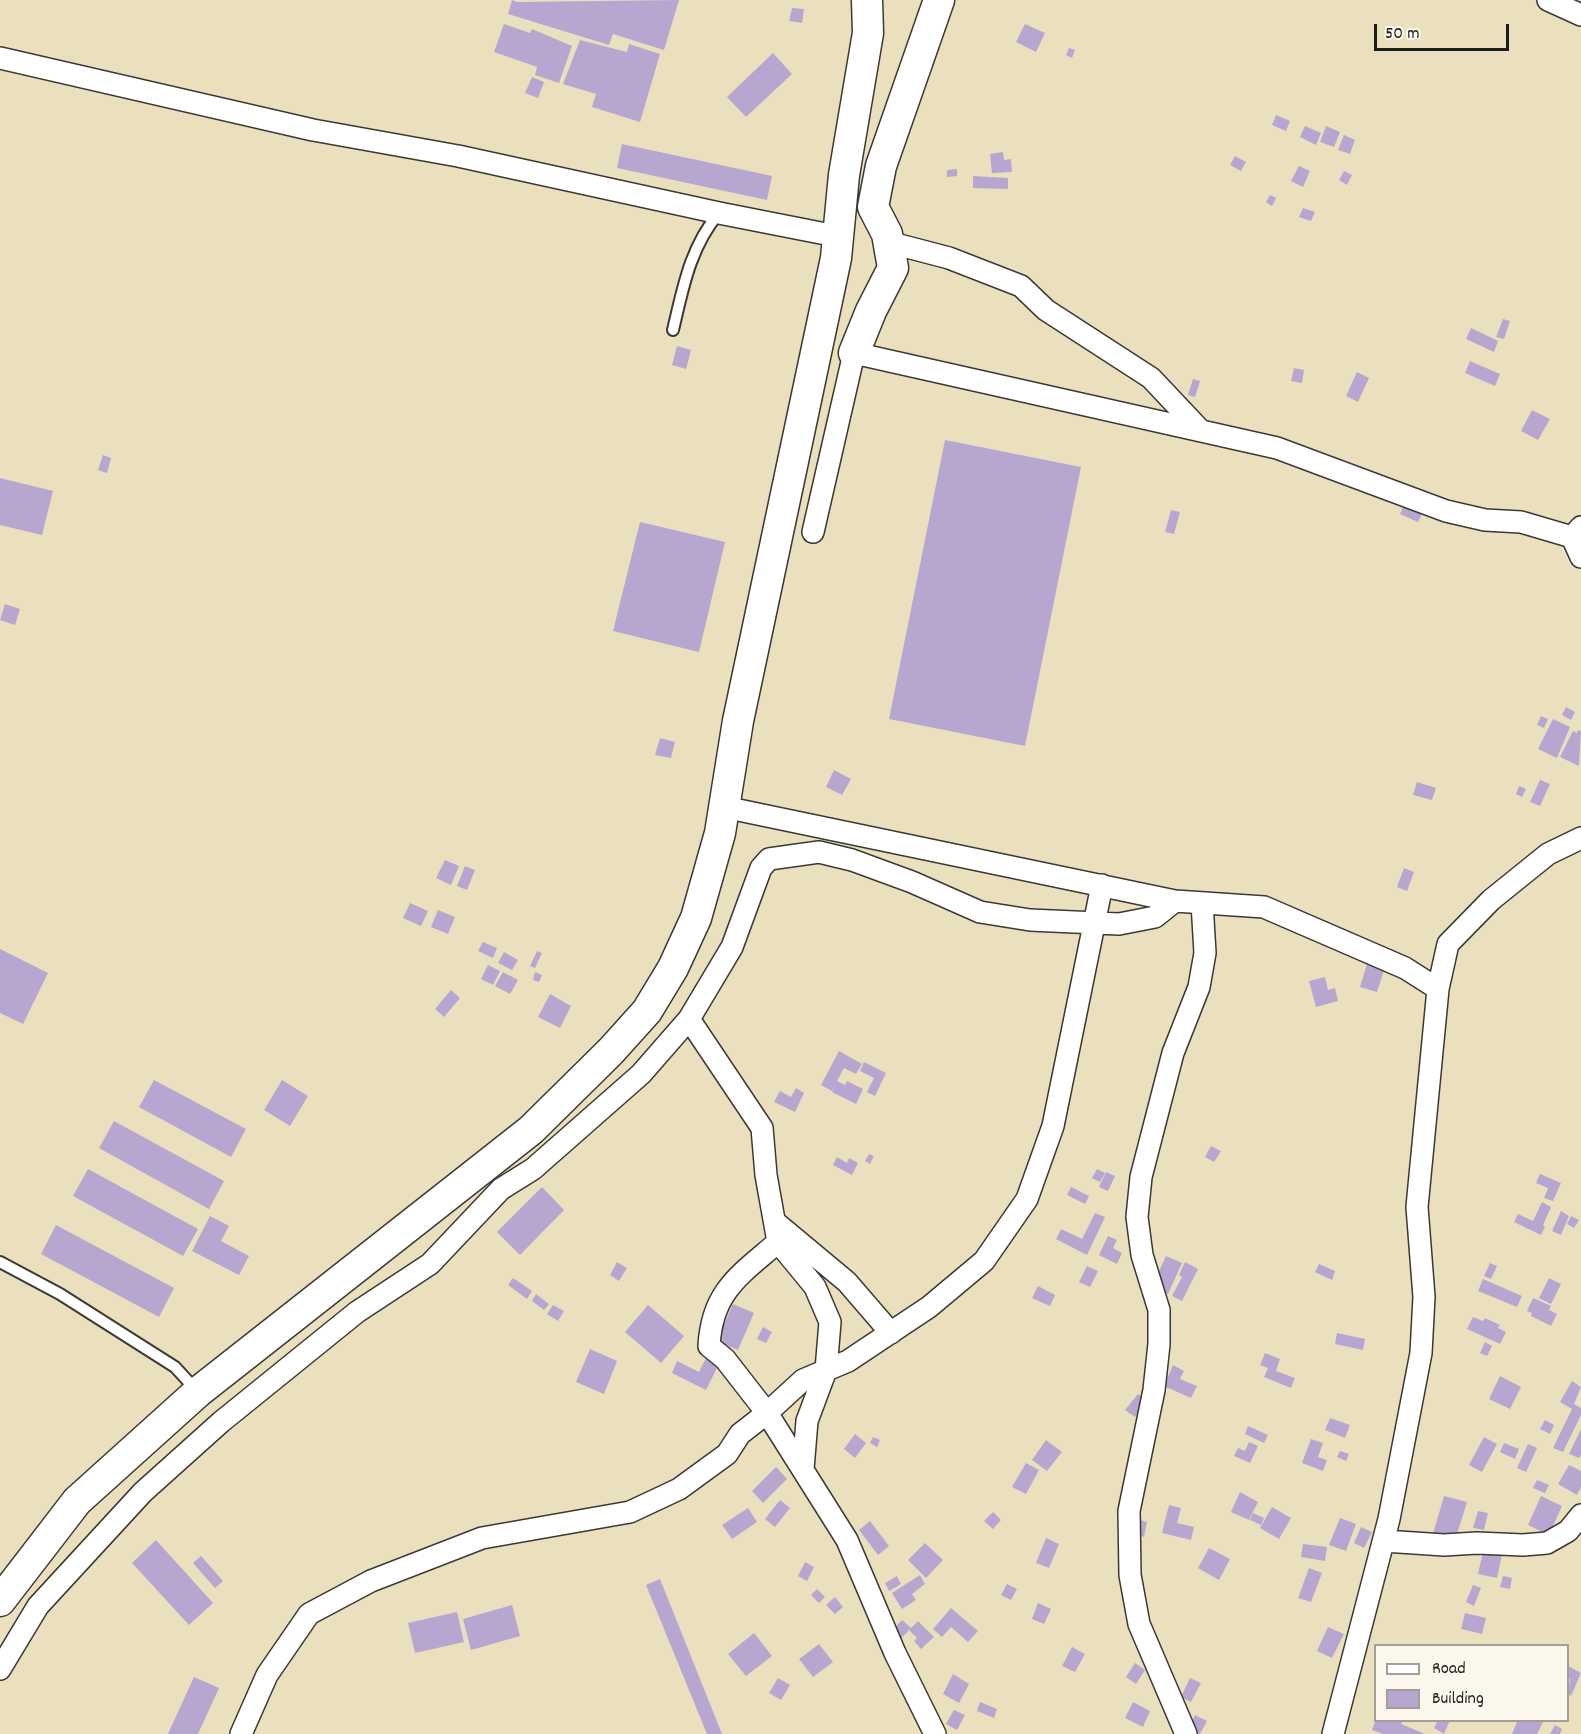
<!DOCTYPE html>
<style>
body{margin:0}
#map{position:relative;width:1581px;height:1734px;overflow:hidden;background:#ebe0bd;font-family:Dekko,sans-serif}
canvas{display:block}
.legend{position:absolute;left:1374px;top:1644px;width:195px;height:78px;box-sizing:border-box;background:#fbf7ec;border:2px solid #a29f99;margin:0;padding:8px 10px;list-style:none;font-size:18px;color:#1c1c1c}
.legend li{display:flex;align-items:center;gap:12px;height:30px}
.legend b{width:30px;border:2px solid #a29f99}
.scale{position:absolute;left:1374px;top:24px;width:135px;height:27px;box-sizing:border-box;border:3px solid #1c1c1c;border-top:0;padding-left:8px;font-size:18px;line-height:21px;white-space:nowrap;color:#1c1c1c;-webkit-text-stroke:4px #fbf7ec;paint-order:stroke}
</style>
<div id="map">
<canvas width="1581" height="1734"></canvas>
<ul class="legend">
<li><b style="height:8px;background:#fff"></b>Road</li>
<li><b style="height:16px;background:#b7a6d0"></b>Building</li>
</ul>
<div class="scale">50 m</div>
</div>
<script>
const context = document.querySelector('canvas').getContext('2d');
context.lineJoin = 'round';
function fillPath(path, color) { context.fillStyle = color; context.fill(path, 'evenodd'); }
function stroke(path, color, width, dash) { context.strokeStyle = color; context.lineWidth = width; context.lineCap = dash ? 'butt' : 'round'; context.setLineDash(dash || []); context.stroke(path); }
const building = new Path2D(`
 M512,0L517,2L679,0L664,50L613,34L609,45L508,14Z
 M792,8L804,9L802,23L789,21Z
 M504,24L530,33L532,29L572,46L559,83L535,75L537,67L494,52Z
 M1025,24L1045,33L1036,52L1016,42Z
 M580,40L627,52L629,44L660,54L640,122L592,107L596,94L563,84Z
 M1069,48L1075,50L1072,58L1066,55Z
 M773,53L792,74L746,117L727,97Z
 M532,77L544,82L538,98L525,93Z
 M1276,115L1290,121L1286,131L1272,125Z
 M1305,126L1321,133L1316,145L1300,137Z
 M1326,126L1340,132L1334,147L1320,142Z
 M1344,135L1355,140L1350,154L1338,150Z
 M622,144L772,176L767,200L617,168Z
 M1003,152L1004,160L1011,159L1012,172L992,173L990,154Z
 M1235,156L1246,162L1241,171L1230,165Z
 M1299,166L1310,171L1303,187L1291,181Z
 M957,169V176L947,177V170Z
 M1344,171L1352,175L1347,185L1339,180Z
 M973,176L1008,178V189L973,188Z
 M1270,195L1276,198L1272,206L1266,202Z
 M1303,208L1315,212L1311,221L1299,217Z
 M1503,319L1510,321L1504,339L1496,337Z
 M1471,328L1498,341L1494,352L1466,339Z
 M677,346L691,350L686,369L672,365Z
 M1470,361L1500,374L1495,386L1465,373Z
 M1294,368L1304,370L1302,383L1291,381Z
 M1357,372L1369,378L1358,402L1346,396Z
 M1193,379L1200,381L1195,397L1188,395Z
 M1532,410L1550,419L1538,440L1521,431Z
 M945,440L1081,467L1025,746L889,719Z
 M103,455L111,458L107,473L98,470Z
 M0,478L53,491L42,535L0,525Z
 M1405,502L1424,510L1418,522L1400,514Z
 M1171,510L1180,512L1174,534L1165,532Z
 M640,522L725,542L699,652L613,631Z
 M5,604L20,609L15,625L0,620Z
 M1566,707L1575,712L1571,720L1562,715Z
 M1541,716L1548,719L1544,728L1537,725Z
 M1553,719L1570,727L1557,758L1538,749Z
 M1578,730L1581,731L1579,766L1560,757L1573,731L1577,733Z
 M660,738L675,742L671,758L655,755Z
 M834,770L851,779L842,795L826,787Z
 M1540,780L1550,784L1540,806L1530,802Z
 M1417,782L1436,788L1432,800L1413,795Z
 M1519,786L1526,789L1522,797L1516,794Z
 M445,860L459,866L451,885L436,878Z
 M465,866L475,870L467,890L457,886Z
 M1404,868L1414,872L1407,891L1397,887Z
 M410,903L428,911L421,926L403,918Z
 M438,910L455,917L448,934L431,927Z
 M483,942L497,948L493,958L478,951Z
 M0,949L48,973L23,1024L0,1013Z
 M537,951L542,953L535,968L530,966Z
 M504,952L518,960L512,970L498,963Z
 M1367,964L1384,970L1377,992L1360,987Z
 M488,965L500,971L493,985L481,979Z
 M503,972L518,980L510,994L495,986Z
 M535,972L542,975L539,982L533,980Z
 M1325,977L1328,990L1335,988L1338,1001L1316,1007L1309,981Z
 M451,990L460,998L444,1017L435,1009Z
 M550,994L571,1006L560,1028L538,1017Z
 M839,1051L862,1064L856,1074L844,1068L837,1081L845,1085L847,1081L863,1089L856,1104L832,1092L836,1084L832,1091L821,1085Z
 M864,1062L886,1073L875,1096L867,1092L874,1078L860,1071Z
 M154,1080L246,1129L231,1157L139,1107Z
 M282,1080L308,1096L290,1126L264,1110Z
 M796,1088L804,1093L795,1112L774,1102L780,1091L791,1097Z
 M114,1121L224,1181L209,1209L99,1148Z
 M1211,1146L1221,1151L1214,1162L1205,1157Z
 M869,1154L874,1156L870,1164L865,1161Z
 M837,1157L847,1163L849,1158L858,1163L852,1175L833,1165Z
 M88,1169L198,1229L183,1256L73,1196Z
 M1097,1169L1105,1173L1100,1182L1092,1178Z
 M1106,1172L1115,1176L1108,1191L1099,1187Z
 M1540,1174L1561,1183L1553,1201L1544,1198L1548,1188L1536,1183Z
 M542,1187L564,1210L520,1255L497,1232Z
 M1071,1187L1089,1196L1085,1204L1067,1195Z
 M1542,1202L1551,1207L1543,1225L1545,1227L1541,1235L1514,1222L1518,1214L1533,1221Z
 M1561,1211L1569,1216L1561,1235L1552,1231Z
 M1095,1213L1105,1217L1087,1255L1056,1239L1061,1229L1082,1239Z
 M210,1216L229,1226L221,1241L249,1256L239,1275L192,1251Z
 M1571,1216L1579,1220L1574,1228L1567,1224Z
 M56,1225L174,1288L159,1317L41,1254Z
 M1108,1236L1117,1240L1113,1248L1122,1253L1117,1264L1099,1255Z
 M1166,1256L1182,1263L1168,1294L1152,1287Z
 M617,1262L627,1268L619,1281L610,1275Z
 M1185,1262L1198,1269L1182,1301L1172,1296L1182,1277L1179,1275Z
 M1490,1263L1497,1266L1491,1279L1484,1276Z
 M1319,1264L1335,1271L1332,1280L1315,1272Z
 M1087,1266L1098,1271L1090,1287L1079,1282Z
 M513,1278L532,1291L527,1299L508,1285Z
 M1549,1278L1561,1284L1551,1304L1539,1298Z
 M1483,1279L1522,1296L1517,1307L1478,1291Z
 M1038,1286L1055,1295L1050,1306L1032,1298Z
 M536,1294L549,1304L544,1310L532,1301Z
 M1533,1298L1551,1306L1549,1310L1557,1314L1551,1326L1531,1316L1532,1313L1527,1311Z
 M733,1304L754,1313L738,1350L717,1341Z
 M553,1305L564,1311L558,1321L547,1314Z
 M648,1305L684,1336L661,1363L625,1332Z
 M1473,1317L1483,1321L1485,1318L1500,1325L1498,1328L1506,1332L1500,1344L1467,1329Z
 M763,1327L772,1332L766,1343L757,1339Z
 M1337,1333L1365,1339L1363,1350L1335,1344Z
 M1485,1342L1492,1346L1487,1356L1480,1353Z
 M590,1349L617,1361L604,1394L576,1382Z
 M709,1352L722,1358L706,1390L672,1373L677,1361L699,1372Z
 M1265,1353L1280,1359L1276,1371L1295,1378L1291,1388L1264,1377L1268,1368L1260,1365Z
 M1173,1365L1184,1371L1180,1379L1197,1386L1191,1398L1164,1386Z
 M1500,1376L1521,1387L1510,1409L1489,1399Z
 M1572,1381L1581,1387L1574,1404L1581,1408V1415L1563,1452L1553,1448L1572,1409L1560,1402Z
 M1138,1394L1147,1401L1135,1417L1125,1410Z
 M1330,1418L1350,1425L1345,1438L1325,1430Z
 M1545,1420L1554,1425L1550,1434L1540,1429Z
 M1248,1426L1268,1435L1264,1443L1245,1434Z
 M1581,1429V1455L1579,1458L1569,1454Z
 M855,1434L866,1443L855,1458L844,1449Z
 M873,1437L880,1440L877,1447L870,1443Z
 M1484,1437L1497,1444L1482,1472L1469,1465Z
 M1311,1439L1323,1443L1318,1457L1327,1460L1323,1471L1302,1463Z
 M1046,1440L1062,1452L1047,1471L1032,1460Z
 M1249,1442L1258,1446L1250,1463L1234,1456L1238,1448L1245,1451Z
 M1504,1443L1519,1449L1515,1459L1500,1452Z
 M1528,1444L1537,1448L1526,1472L1517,1468Z
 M1340,1451L1349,1454L1346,1461L1337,1457Z
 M1026,1463L1039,1470L1026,1494L1012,1487Z
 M1569,1465L1581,1471V1487L1577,1495L1558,1484Z
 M776,1467L787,1479L763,1503L752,1491Z
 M1537,1480L1549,1485L1545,1493L1533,1488Z
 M1240,1492L1258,1502L1249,1520L1231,1512Z
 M1444,1496L1467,1502L1455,1541L1433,1534Z
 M1541,1496L1562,1506L1549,1535L1528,1525Z
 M780,1500L790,1508L775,1527L765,1519Z
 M1169,1505L1181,1508L1177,1523L1194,1527L1191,1540L1162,1533Z
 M1272,1507L1291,1518L1279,1539L1260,1528Z
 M748,1508L757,1522L732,1539L722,1525Z
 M1478,1511L1488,1513L1484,1530L1473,1528Z
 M993,1512L1001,1520L993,1529L984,1521Z
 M1253,1513L1264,1518L1261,1525L1250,1520Z
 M1340,1518L1356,1524L1346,1551L1329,1545Z
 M1137,1519L1147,1522L1144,1537L1134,1532Z
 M870,1521L889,1546L878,1555L859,1530Z
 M1361,1527L1372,1532L1364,1548L1354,1543Z
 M1046,1538L1059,1544L1049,1568L1036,1563Z
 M156,1540L213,1603L189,1625L132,1563Z
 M925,1543L943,1560L926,1578L908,1560Z
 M1303,1544L1327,1547L1325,1561L1301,1557Z
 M1484,1547L1503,1550L1497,1578L1478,1574Z
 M1209,1548L1230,1559L1219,1580L1198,1568Z
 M201,1556L223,1581L215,1588L193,1563Z
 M805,1562L814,1567L807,1581L798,1576Z
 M1309,1568L1322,1573L1311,1602L1298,1598Z
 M920,1575L925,1584L912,1594L916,1600L902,1609L892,1593Z
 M897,1576L901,1584L889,1591L885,1583Z
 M1503,1576L1512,1578L1510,1589L1500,1587Z
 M660,1579L722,1734H707L646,1585Z
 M1007,1584L1017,1589L1011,1600L1001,1595Z
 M1473,1585L1481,1588L1474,1606L1466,1602Z
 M817,1589L825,1597L819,1603L811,1595Z
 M835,1597L843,1607L835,1614L826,1605Z
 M1038,1603L1051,1609L1044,1624L1032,1619Z
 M512,1605L520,1636L471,1650L463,1619Z
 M951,1608L978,1631L968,1642L951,1627L942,1637L933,1629Z
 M457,1612L464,1642L415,1653L408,1623Z
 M1465,1613L1486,1618L1482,1634L1461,1629Z
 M902,1620L911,1628L918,1621L934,1637L921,1649L914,1641L917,1638L909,1630L899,1641L890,1633Z
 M1328,1627L1344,1634L1332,1658L1317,1651Z
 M754,1633L772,1656L746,1676L728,1654Z
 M819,1644L833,1662L813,1677L799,1659Z
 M1072,1647L1085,1654L1075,1672L1062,1666Z
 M1135,1663L1145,1670L1136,1684L1126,1677Z
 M1568,1666L1581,1673L1571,1696L1568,1694L1570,1679L1568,1678Z
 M953,1674L969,1684L959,1703L943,1694Z
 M194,1677L219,1688L198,1734H168Z
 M778,1678L790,1685L781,1700L769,1693Z
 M1190,1678L1201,1683L1191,1702L1181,1697Z
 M980,1702L997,1709L994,1718L977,1711Z
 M1133,1702L1150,1711L1143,1727L1125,1718Z
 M954,1710L965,1715L957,1730L946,1724Z
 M1195,1715L1207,1721L1200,1734L1187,1730Z
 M1376,1720H1403L1401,1724L1425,1734H1383L1372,1730Z
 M1438,1720H1450L1444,1734L1434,1728Z
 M1518,1720H1544L1537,1734H1512Z
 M1555,1725L1562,1729L1560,1734H1550Z`);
const lane = new Path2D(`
 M673,330C683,288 690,247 719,213
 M0,1262L60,1294L175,1367L198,1392`);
const street = new Path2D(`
 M1548,0L1581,15
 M0,58L313,130L458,156L719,213L836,236
 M888,242L949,258L1021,286L1046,310L1151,378L1200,430
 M1581,527L1572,537L1581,557
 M813,532L854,353L1277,448L1446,511L1485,520L1521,522L1572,537
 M724,807L1175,901L1264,907L1405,968L1438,989
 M775,1222L847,1282L891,1333
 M778,1242L815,1287L830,1322L826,1370L807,1421L803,1469
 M1384,1541L1444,1545L1477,1543L1523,1545L1547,1543L1568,1531L1581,1515
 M0,1669L38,1606L143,1492L221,1422L357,1312L430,1264L501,1189L533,1169L641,1074L689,1019
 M241,1734L267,1675L309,1614L371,1581L482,1538L630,1512L679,1489L727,1454L740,1434L767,1413L725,1359L709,1346C712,1291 740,1275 778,1242L766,1175L762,1128L689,1019L732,947L761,868L769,859L819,852L852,860L912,882L980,912L1030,920L1119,924L1155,917L1175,901
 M935,1734L895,1653L847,1540L767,1413L803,1380L848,1361L929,1307L984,1261L1027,1199L1053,1126L1102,885
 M1186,1734L1139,1624L1130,1575L1129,1511L1154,1390L1159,1344V1310L1142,1255L1137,1217L1141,1177L1173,1053L1199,987L1205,953L1202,903
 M1333,1734L1389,1519L1421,1353L1424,1297L1417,1207L1438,989L1448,944L1491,900L1548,854L1581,838`);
const secondary = new Path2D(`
 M854,353L871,311L893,268L887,234L873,207L881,166L939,0
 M0,1601L77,1501L198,1392L531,1130L611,1051L647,1011L673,968L696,918L720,833L738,721L836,258L844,175L868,33L867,0`);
fillPath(building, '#b7a6d0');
stroke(lane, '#3b3934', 14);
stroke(street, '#3b3934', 24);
stroke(secondary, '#3b3934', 33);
stroke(lane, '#fff', 10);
stroke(street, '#fff', 21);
stroke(secondary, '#fff', 30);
</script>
